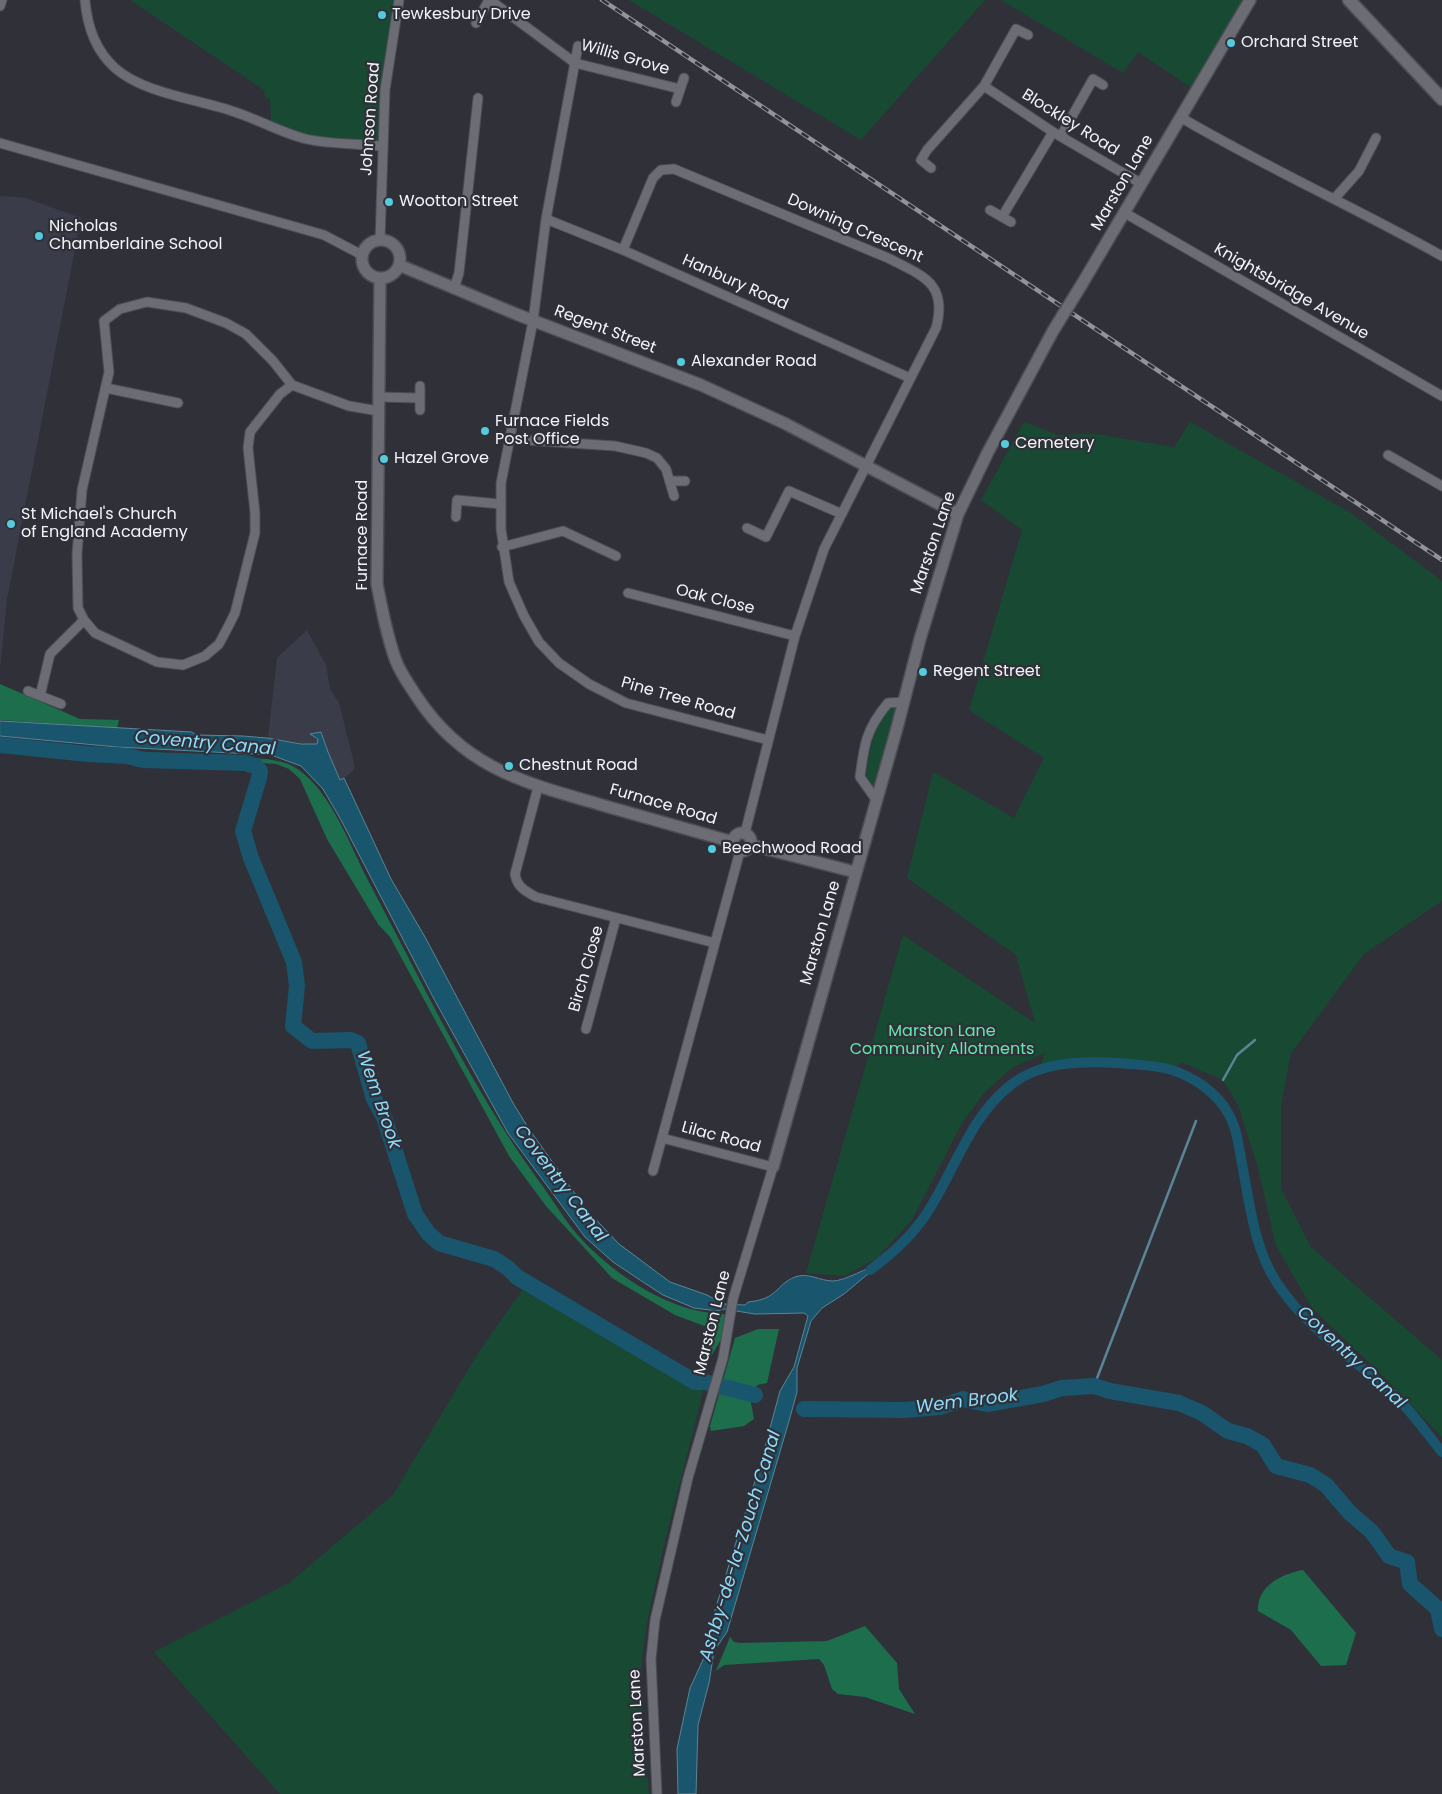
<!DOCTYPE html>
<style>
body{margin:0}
canvas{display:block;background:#2f3038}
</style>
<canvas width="1442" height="1794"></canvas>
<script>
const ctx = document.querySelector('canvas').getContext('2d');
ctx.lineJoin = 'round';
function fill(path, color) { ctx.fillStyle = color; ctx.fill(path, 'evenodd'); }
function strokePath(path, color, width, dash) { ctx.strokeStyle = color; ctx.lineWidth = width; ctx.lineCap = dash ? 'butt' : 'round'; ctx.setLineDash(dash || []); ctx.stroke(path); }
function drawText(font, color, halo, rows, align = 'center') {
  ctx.font = font + ' Poppins,sans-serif'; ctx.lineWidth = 4.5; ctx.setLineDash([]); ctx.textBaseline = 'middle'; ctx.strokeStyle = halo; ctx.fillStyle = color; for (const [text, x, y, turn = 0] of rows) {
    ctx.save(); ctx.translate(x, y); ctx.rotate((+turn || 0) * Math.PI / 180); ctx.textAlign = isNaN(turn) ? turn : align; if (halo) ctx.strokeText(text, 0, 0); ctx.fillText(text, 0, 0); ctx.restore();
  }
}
const built = new Path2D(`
 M0,196L26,198L81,218L7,599L0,669Z
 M307,630L326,665L330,689L339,703L355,767L351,773L341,780L327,752L322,733L316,737L318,741L315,745L268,738L277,658Z`);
const green = new Path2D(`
 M130,0H396L380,143L308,137L271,122L270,99L265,98L264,90Z
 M629,0H985L861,140Z
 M1001,0H1247L1193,89L1138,52L1123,73Z
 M1024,422L1058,435L1096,434L1174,447L1190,422L1351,513L1442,581V901L1364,954L1291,1053L1281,1106V1189L1311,1247L1442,1360V1437L1383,1376L1312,1308L1276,1246L1258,1168L1238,1105L1223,1080L1181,1062L1173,1070L1083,1061L1039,1070L1045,1053L1013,1067L985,1092L962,1123L912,1220L877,1258L845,1276L806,1273L903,935L1035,1023L1016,955L907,878L933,772L1014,818L1044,758L969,710L1022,530L981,500Z
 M889,707L898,708L875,792L866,783C868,754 872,731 889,707Z
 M528,1282L675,1371L695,1382H705C690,1449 670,1514 656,1582C650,1609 643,1637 642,1664C640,1707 645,1751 649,1794H280L154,1652L289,1583L393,1495L480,1350Z`);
const forest = new Path2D(`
 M0,684L80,719L119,720L117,728L0,720Z
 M131,751L267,759C277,761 287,762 296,768C332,791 352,851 372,888C424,986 471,1087 536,1177C552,1198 565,1222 583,1241C619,1278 672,1313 724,1314L727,1318L722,1338L707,1363L700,1359L715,1330L675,1315L612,1278L546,1206L509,1156L390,937L378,924L327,839L300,779L289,769L276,764L141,754Z
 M758,1329H779L767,1383L757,1385L751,1403L754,1419L744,1426L711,1431L710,1426L735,1338Z
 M1303,1570L1356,1633L1346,1665L1321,1666L1291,1630L1258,1611C1257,1586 1281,1574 1303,1570Z
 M865,1626L897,1663L899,1689L915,1714L865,1697L838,1694L832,1689L824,1665L819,1659L724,1665L716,1671L730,1637L734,1642L740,1643L827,1641Z`);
const water = new Path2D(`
 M0,721L192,732L196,735L243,736L267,738L301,744H317L318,739L310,734L321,732L328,752L340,780L344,778L391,879L425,937L513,1103L529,1129L586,1209L619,1244L670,1282L707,1295L724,1304L745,1305L748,1302C779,1299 775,1285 795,1277C808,1272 820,1281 833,1281C844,1281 869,1267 881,1263L844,1294L822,1308L811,1321L797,1368V1392L789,1421L727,1632L714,1651L709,1683L698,1725L696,1794H678L677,1749L690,1688L708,1649L715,1610L760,1465L780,1391L794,1367L808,1316L804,1313L755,1314L724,1309L717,1311L694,1308L663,1295L643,1282L613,1262L585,1237L508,1133L434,999L341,820L323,789L301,766L271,755L117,747L0,736Z`);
const stream = new Path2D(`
 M1223,1080L1237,1055L1255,1040
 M1094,1386L1196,1121`);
const canal = new Path2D(`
 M870,1270C892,1254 912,1236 927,1213C955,1170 970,1116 1012,1084C1042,1061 1084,1061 1119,1063C1137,1065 1155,1065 1172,1070C1194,1077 1217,1093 1228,1113C1237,1128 1239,1147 1242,1164C1250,1205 1254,1248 1277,1283C1308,1330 1356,1360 1396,1397C1413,1413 1427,1434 1442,1452`);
const river = new Path2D(`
 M0,745L88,754L128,756L143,760L245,763L256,766L260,771L259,778L243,831L251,858L294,962L297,986L293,1026L312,1041L351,1040L358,1043L374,1099L384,1117L415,1214L428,1233L439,1243L494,1259L508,1268L517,1277L695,1382H705L755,1395
 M804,1409L905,1410L940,1407L963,1399L987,1404L1043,1394L1062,1388L1094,1386L1110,1391L1179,1403L1202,1413L1228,1431L1247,1436L1263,1445L1276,1466L1310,1475L1326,1485L1350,1513L1372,1532L1389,1556L1407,1562L1410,1584L1438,1609L1442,1629`);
const minor = new Path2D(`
 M85,0C87,25 95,50 115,68C144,94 199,99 235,112C259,120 282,133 306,139C327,144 360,144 382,146
 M490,0L575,63L680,89
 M0,6L2,0
 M476,23L489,0
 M578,46L546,219L533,321L501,483V529L509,582L524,616L539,642L559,663L589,684L626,703L768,740
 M984,86L1053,132L1142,184
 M676,102L684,78
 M1180,117C1265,167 1356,208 1442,256
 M1061,136L1093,79L1103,85
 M0,143L324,235L362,255
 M931,168L921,160L927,150L984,86L1016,29L1028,35
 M1334,199L1359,171L1376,138
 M990,210L1011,222
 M1125,213L1442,396
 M1002,217L1053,132
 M546,219L623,250L910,378
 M380,241L385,90L399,0
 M623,250L653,178L661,170L674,169L888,258C923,276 948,283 936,328L824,549L795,636L745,833
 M454,289L459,273L478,98
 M292,385L280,394L250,432L248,448L255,513V533L235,613L229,625L219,644L205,656L183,665L157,662L95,633L84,620L78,608L77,554L82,490L109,372L104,321L120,309L147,302L186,308L226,323L246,334L273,361L292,385L349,406L379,411
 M420,386V410
 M106,388L178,403
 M380,397L420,398
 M510,439L615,446L646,453L657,458L666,469L674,496
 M1388,455L1442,486
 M670,481H685
 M456,517L457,500L500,504
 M747,528L766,537L789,491L842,514
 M502,547L563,531L616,556
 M628,593L795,636
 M28,691L61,704
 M40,696L50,654L84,620
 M538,787L515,874C517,887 525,891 536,897L715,943
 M877,801L860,777C864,745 866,729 888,703L904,702
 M586,1029L616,918
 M653,1171L740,851
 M657,1794L651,1659L655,1620L688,1478L723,1358L733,1299L773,1167L662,1138`);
const tertiary = new Path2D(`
 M362 259a19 19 0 1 1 38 0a19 19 0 1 1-38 0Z
 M399,265L516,314L701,385L784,423L958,514
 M380,278L377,584C382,610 387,637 396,661C401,674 410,686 417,697C465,770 527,783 605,806C648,818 690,830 733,842
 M1082,284L1250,0
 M733 842a9 9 0 1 1 18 0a9 9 0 1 1-18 0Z
 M751,845L855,872
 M773,1167L897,728L920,639L958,514L988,452L1053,331`);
const secondary = new Path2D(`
 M1349,0L1442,99`);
const rail = new Path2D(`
 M602,0L1442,560`);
const tertiaryBridge = new Path2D(`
 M1053,331L1082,284`);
const markers = [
 [382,15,5,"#54cadd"],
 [1231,43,5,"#54cadd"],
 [389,202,5,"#54cadd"],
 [39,236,5,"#54cadd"],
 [681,362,5,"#54cadd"],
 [485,431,5,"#54cadd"],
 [1005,444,5,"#54cadd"],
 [384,459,5,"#54cadd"],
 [11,524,5,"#54cadd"],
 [923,672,5,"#54cadd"],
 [509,766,5,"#54cadd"],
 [712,849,5,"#54cadd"]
];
const poiNames = [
 ["Tewkesbury Drive",392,15],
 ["Orchard Street",1241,43],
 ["Wootton Street",399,202],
 ["Nicholas",49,227],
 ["Chamberlaine School",49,245],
 ["Alexander Road",691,362],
 ["Furnace Fields",495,422],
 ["Post Office",495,440],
 ["Cemetery",1015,444],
 ["Hazel Grove",394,459],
 ["St Michael's Church",21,515],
 ["of England Academy",21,533],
 ["Regent Street",933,672],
 ["Chestnut Road",519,766],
 ["Beechwood Road",722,849]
];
const streetNames = [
 ["Willis Grove",625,58,16],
 ["Johnson Road",371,119,-86],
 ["Blockley Road",1070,123,32],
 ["Marston Lane",1123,183,-60],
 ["Downing Crescent",855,229,24],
 ["Hanbury Road",735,283,24],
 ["Knightsbridge Avenue",1291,292,30],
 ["Regent Street",605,330,21],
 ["Furnace Road",363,535,-90],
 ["Marston Lane",934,543,-71],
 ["Oak Close",715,600,14],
 ["Pine Tree Road",678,699,16],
 ["Furnace Road",663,805,16],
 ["Marston Lane",821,933,-74],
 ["Birch Close",587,969,-74],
 ["Lilac Road",721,1138,15],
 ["Marston Lane",713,1323,-76],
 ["Marston Lane",638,1723,-93]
];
const parkNames = [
 ["Marston Lane",942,1032],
 ["Community Allotments",942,1050]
];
const waterNames = [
 ["Coventry Canal",205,744,5],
 ["Wem Brook",378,1100,71],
 ["Coventry Canal",560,1184,53],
 ["Coventry Canal",1351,1358,43],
 ["Wem Brook",967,1402,-7],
 ["Ashby-de-la-Zouch Canal",741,1546,-73]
];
fill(built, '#3a3c49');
fill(green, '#184933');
fill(forest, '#1d6e4d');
fill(water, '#19556c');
strokePath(water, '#5a8596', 1);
strokePath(stream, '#5a8596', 2.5);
strokePath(canal, '#19556c', 10);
strokePath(river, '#19556c', 16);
strokePath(minor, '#4d4d53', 11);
strokePath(tertiary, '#4d4d53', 14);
strokePath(secondary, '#4d4d53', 15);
strokePath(minor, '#6b6c74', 9);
strokePath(tertiary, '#6b6c74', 11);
strokePath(secondary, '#6b6c74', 12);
strokePath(rail, '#93949b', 4.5);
strokePath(rail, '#2f3038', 2.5, [8]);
strokePath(tertiaryBridge, '#4d4d53', 14, []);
strokePath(tertiaryBridge, '#6b6c74', 11);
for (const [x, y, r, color] of markers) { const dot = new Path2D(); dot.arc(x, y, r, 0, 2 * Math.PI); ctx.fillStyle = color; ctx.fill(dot); strokePath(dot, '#2f3038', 2); }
drawText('16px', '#f3f4f9', '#2f3038', poiNames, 'left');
drawText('16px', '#f3f4f9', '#2f3038', streetNames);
drawText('16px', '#60e9ac', '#2f3038', parkNames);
drawText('italic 18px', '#8edbfc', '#2f3038', waterNames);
</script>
